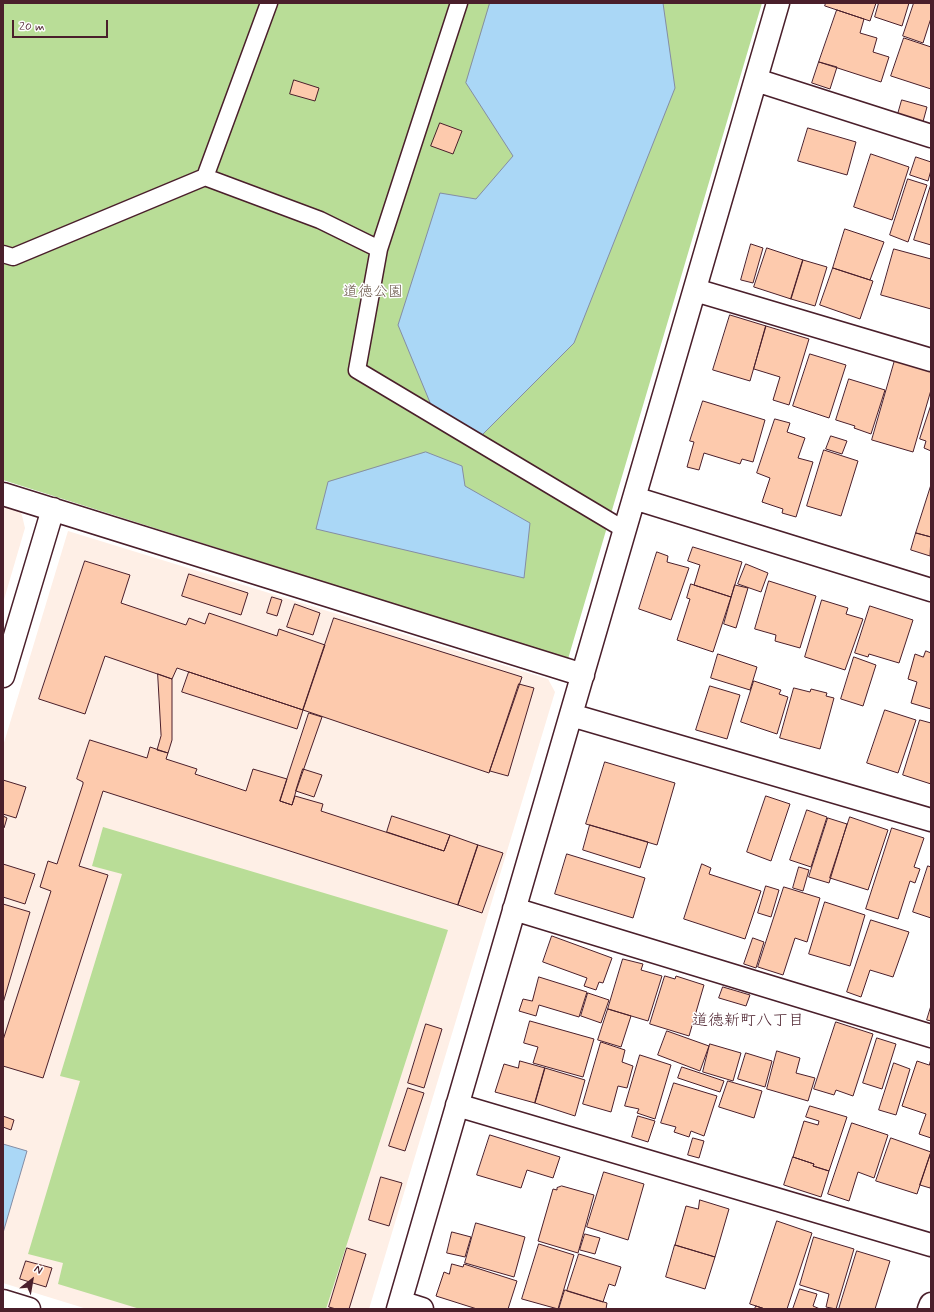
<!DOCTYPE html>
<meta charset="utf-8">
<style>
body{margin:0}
#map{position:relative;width:934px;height:1312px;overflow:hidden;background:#fff;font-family:Mynerve,sans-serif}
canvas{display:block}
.frame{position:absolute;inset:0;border:4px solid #4a1f2b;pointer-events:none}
.north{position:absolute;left:12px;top:1260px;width:40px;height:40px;-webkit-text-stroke:3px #fff;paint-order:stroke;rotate:31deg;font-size:11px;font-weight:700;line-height:16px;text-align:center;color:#4a1f2b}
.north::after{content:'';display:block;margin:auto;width:14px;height:18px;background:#4a1f2b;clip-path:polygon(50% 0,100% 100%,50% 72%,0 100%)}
.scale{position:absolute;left:12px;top:20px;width:96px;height:18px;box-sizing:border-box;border:2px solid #4a1f2b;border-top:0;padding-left:5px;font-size:12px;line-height:14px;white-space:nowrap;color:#4a1f2b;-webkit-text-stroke:3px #fff;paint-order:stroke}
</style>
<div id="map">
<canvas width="934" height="1312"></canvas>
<div class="frame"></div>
<div class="north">N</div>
<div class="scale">20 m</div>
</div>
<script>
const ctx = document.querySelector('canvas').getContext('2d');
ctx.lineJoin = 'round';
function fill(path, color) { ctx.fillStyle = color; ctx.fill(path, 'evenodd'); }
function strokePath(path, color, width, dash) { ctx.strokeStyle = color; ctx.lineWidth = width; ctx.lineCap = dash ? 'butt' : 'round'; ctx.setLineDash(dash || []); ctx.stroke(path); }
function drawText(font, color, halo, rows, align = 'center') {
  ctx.font = font + ' Mynerve,"Klee One",sans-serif'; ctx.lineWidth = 3; ctx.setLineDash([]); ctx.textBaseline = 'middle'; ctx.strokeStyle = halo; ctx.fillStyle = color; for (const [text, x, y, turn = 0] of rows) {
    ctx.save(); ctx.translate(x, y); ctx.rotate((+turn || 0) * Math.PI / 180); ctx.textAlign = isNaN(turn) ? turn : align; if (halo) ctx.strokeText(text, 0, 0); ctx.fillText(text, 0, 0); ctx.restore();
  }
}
const built = new Path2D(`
 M3,502L20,507L25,528L3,603Z
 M68,531L548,679L555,692L369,1309H87L3,1283V746Z`);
const green = new Path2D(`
 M3,3H762L568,659L3,480Z
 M103,827L448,930L326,1309H140L58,1284L63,1263L28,1254L80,1081L60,1076L122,874L92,866Z`);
const water = new Path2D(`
 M490,3H663L675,88L574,343L476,441L436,417L398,325L440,193L476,199L513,156L466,83Z
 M426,452L462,466L465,486L530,523L524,578L316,529L328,482Z
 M3,1144L27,1151L3,1233Z`);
const building = new Path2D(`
 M826,3H876L870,21L825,6Z
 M879,3H909L902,26L875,17Z
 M914,3H931V18L923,43L903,36Z
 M837,10L864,19L860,33L877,38L873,52L889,57L881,82L819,62Z
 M904,38L931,47V89L891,76Z
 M819,62L837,67L830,89L812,83Z
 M294,80L319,88L315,101L290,94Z
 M902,100L927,107L921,129L896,121Z
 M440,123L462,131L453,154L431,146Z
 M808,128L856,142L847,175L798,161Z
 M871,154L909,167L892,220L854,207Z
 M916,157L931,162V170L928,181L910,175Z
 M908,179L927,185L908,242L890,235Z
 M931,184V245L914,240Z
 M845,229L884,242L870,280L833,268Z
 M751,244L763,248L753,283L741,280Z
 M767,248L803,260L791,299L754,287Z
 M894,249L931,259V309L881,295Z
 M803,260L827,267L815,306L791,299Z
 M833,268L873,281L860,319L820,305Z
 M730,315L766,326L750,381L713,370Z
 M766,326L809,339L789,405L773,400L780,377L754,369Z
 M810,354L846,365L829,418L793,406Z
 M895,360L931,370V390L913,452L872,440Z
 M849,379L885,390L871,434L854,428L855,426L836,420Z
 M703,401L765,420L753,462L742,459L740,464L704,453L699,470L687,467L694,442L690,441Z
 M931,405V451L924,448L926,441L920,439Z
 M775,419L790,423L787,432L805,438L798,458L813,462L796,517L782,513L783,509L762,502L770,478L757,473Z
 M831,436L847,441L842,454L826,449Z
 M824,450L858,461L841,516L807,506Z
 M931,485V537L916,533Z
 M916,533L931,537L930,556L911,550Z
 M693,547L742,562L731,597L694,585L700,565L688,561Z
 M657,552L668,556L667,562L689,568L671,620L639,609Z
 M85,561L130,575L121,603L186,625L189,618L205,624L209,613L277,636L279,629L325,645L303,710L177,668L172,679L105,656L85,714L39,699Z
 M746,564L768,573L761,592L738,584Z
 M189,574L248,593L241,615L182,596Z
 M769,581L816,596L800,648L775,641L776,635L755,629Z
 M691,584L731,597L713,652L677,640L690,599L687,598Z
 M735,585L748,588L736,628L724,624Z
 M272,597L282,600L277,616L267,613Z
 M822,600L848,608L846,614L863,619L845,670L805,657Z
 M295,604L320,613L313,635L287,627Z
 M870,606L913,620L899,663L869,654L868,657L855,653Z
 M334,618L522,677L489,773L303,710Z
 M926,651L931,653V709L911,703L917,682L908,679L915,654L923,657Z
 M718,654L757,667L750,690L711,678Z
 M854,657L876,665L863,706L841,699Z
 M189,672L303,710L297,729L182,692Z
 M158,674L172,679V740L168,753L157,750L161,736Z
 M754,681L781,690L779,694L788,697L777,734L741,722Z
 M519,684L534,688L508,776L490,771Z
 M710,686L740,695L727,739L696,730Z
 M794,688L810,692L811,689L827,693L826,696L834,698L820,749L780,738Z
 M885,710L916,720L898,773L867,763Z
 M309,713L322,717L296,791L292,805L280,801Z
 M920,720L931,723V784L903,775Z
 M90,740L147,758L150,747L168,753L166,759L197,769L195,774L246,791L253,769L287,779L280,801L292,805L295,796L323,804L321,811L444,851L450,835L478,845L458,905L103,791L79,866L108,875L43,1078L3,1066V1040L51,891L40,887L48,861L57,864L83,784V782L77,779Z
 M605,762L675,783L657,845L586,824Z
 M303,769L322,775L314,797L296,791Z
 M3,780L26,787L16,818L3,814Z
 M766,796L790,804L771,861L747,852Z
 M807,810L827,817L811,867L790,860Z
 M3,816L7,818L4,828L3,827Z
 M392,816L450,835L444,851L387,832Z
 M850,817L888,830L868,890L830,878Z
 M828,818L847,824L829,883L809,877Z
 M590,825L648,842L640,868L583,850Z
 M892,828L924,838L914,867L920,869L915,883L910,881L898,919L866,909Z
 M478,845L503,853L482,913L458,905Z
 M567,854L645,878L633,918L555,894Z
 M3,864L35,874L25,904L3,897Z
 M702,864L711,868L709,874L761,891L745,939L684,919Z
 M928,866L931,867V918L913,912Z
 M799,867L809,870L803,891L793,888Z
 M766,886L779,890L771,917L758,913Z
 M784,887L820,898L807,942L795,938L783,975L758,967Z
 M825,902L865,915L850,966L809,954Z
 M3,904L30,912L3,1003Z
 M871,920L909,932L893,977L870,970L861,997L847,992Z
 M552,936L612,958L603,983L599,982L596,990L584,986L587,978L543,962Z
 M753,938L764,942L756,968L744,964Z
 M623,959L643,964L641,970L662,976L648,1021L608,1009Z
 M665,976L675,979L676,976L704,985L689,1036L650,1024Z
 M539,977L587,992L579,1017L539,1005L536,1016L519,1011L523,999L532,1001Z
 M723,987L750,995L746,1006L719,998Z
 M588,993L609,1000L601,1023L581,1016Z
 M931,1006V1021L927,1020Z
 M608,1009L631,1016L621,1047L598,1040Z
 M530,1021L594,1039L583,1077L533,1063L538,1047L524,1043Z
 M836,1022L873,1034L853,1096L836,1090L834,1095L814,1089Z
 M426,1024L442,1029L424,1088L408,1083Z
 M667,1031L709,1046L700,1071L658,1055Z
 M877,1038L896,1044L882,1089L863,1083Z
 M601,1042L625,1050L622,1062L633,1066L627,1088L618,1086L611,1112L583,1104Z
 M710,1044L741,1053L733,1081L703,1072Z
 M777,1051L800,1058L796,1073L815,1078L808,1101L767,1089Z
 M746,1053L772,1061L765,1087L738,1079Z
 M640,1055L671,1065L655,1119L637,1113L639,1109L625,1106Z
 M931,1059V1138L919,1134L926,1114L902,1106L917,1061L929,1065Z
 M520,1061L545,1068L535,1103L495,1092L504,1064L518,1068Z
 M894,1063L910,1069L896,1115L879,1110Z
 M682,1067L724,1081L720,1092L678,1078Z
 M545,1068L585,1080L575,1116L535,1103Z
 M728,1081L762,1091L754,1118L719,1107Z
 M674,1083L717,1096L704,1136L691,1131L689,1137L674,1132L676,1127L661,1123Z
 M408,1088L424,1093L405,1151L389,1146Z
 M810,1106L847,1117L829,1171L813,1166L814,1164L793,1157L804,1121L818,1125L819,1121L806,1117Z
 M3,1116L14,1120L11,1130L3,1127Z
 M638,1116L655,1121L648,1142L632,1137Z
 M852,1123L888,1135L874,1178L858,1172L849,1201L828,1194Z
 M490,1135L560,1157L553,1178L527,1170L521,1188L477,1175Z
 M693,1138L704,1141L699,1158L688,1155Z
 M891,1138L931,1152L917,1194L876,1181Z
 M931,1152V1184L930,1188L920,1185Z
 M793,1157L814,1164L813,1166L829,1171L821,1197L784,1185Z
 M604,1172L644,1184L628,1240L587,1227Z
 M381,1177L402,1183L389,1226L369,1220Z
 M562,1186L594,1195L578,1253L538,1241L553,1189L557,1190V1188Z
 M700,1200L729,1209L715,1257L675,1245L686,1206L698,1209Z
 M777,1221L812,1233L787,1309H765L750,1304Z
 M476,1223L525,1237L514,1277L465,1263Z
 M452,1232L471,1237L465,1257L447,1253Z
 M585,1234L600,1238L595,1254L580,1250Z
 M814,1237L854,1249L836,1309L826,1307L829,1294L800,1285Z
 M539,1244L574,1255L558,1309L522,1299Z
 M675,1245L715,1257L705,1289L666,1277Z
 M347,1248L366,1254L349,1309H336L329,1307Z
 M857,1251L890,1261L875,1309H839Z
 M579,1254L621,1267L615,1286L609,1284L603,1302L567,1291Z
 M26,1261L52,1268L46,1287L20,1279Z
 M452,1264L463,1267L464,1264L517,1281L508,1309H477L436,1296L444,1272L449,1274Z
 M800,1289L817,1294L813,1306L820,1309H793Z
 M565,1290L607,1303L606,1309H559Z
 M756,1306L765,1309H755Z`);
const service = new Path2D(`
 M205,177L269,3
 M379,249L459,3
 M3,254L13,257L205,177L320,220L379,249L357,370L625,530`);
const minor = new Path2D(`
 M756,80L931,136
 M695,290L931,360
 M3,494L583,675
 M634,498L931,590
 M3,676L53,509
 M571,715L931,820
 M514,909L931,1036
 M457,1105L931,1245
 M3,1301L29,1309
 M400,1302L422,1309
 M398,1309L778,3
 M929,1309L931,1304`);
const parkNames = [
 ["道徳公園",373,293]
];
const neighbourhoodNames = [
 ["道徳新町八丁目",748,1022]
];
fill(built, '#feefe6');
fill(green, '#b9dd97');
fill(water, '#aad7f6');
strokePath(water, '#848da5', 1);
fill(building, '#fdcaad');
strokePath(building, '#4a1f2b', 1);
strokePath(service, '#4a1f2b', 19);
strokePath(minor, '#4a1f2b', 25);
strokePath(service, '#fff', 16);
strokePath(minor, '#fff', 22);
drawText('15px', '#6b584b', '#fff', parkNames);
drawText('16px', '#4a1f2b', '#fff', neighbourhoodNames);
</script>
